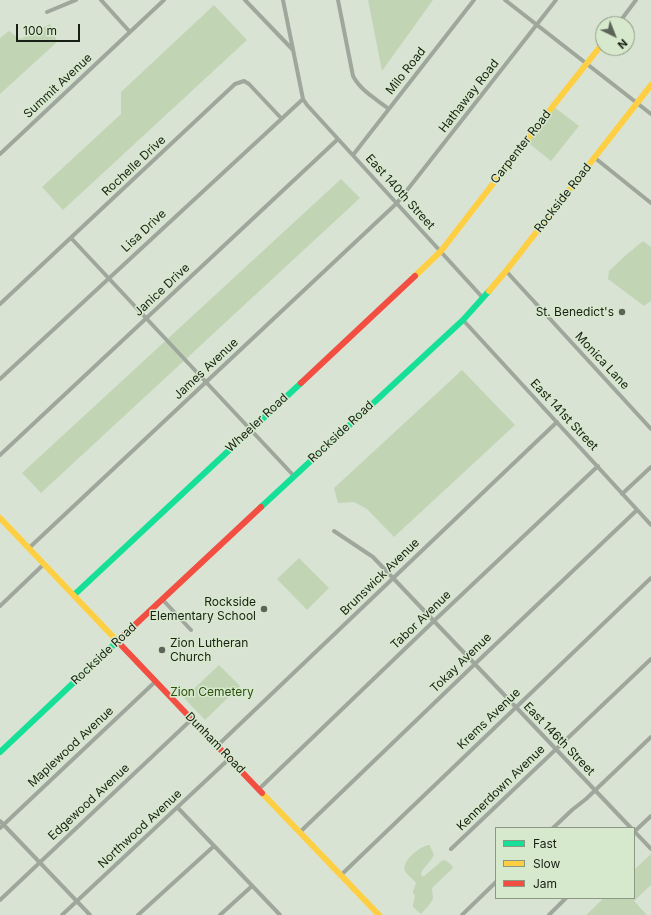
<!DOCTYPE html>
<style>
body{margin:0}
#map{position:relative;width:651px;height:915px;overflow:hidden;background:#d9e3d3;font-family:Inter,sans-serif}
canvas{display:block}
.legend{position:absolute;left:495px;top:827px;width:140px;height:72px;box-sizing:border-box;background:#d7e9cd;border:1px solid #8b9883;margin:0;padding:5px 7px;list-style:none;font-size:12px;color:#181f15}
.legend li{display:flex;align-items:center;gap:8px;height:20px}
.legend b{width:20px;border:1px solid #8b9883}
.north{position:absolute;left:595px;top:16px;width:40px;height:40px;box-sizing:border-box;background:#d7e9cd;border:1px solid #8b9883;border-radius:50%;rotate:137deg;font-size:11px;font-weight:700;line-height:16px;text-align:center;color:#181f15}
.north::after{content:'';display:block;margin:auto;width:14px;height:18px;background:#5c6458;clip-path:polygon(50% 0,100% 100%,50% 72%,0 100%)}
.scale{position:absolute;left:16px;top:24px;width:64px;height:18px;box-sizing:border-box;border:2px solid #181f15;border-top:0;padding-left:5px;font-size:12px;line-height:14px;white-space:nowrap;color:#181f15;-webkit-text-stroke:3px #d7e9cd;paint-order:stroke}
</style>
<div id="map">
<canvas width="651" height="915"></canvas>
<ul class="legend">
<li><b style="height:5px;background:#16e098"></b>Fast</li>
<li><b style="height:5px;background:#ffcf43"></b>Slow</li>
<li><b style="height:5px;background:#f24e42"></b>Jam</li>
</ul>
<div class="north">N</div>
<div class="scale">100 m</div>
</div>
<script>
const ctx = document.querySelector('canvas').getContext('2d');
ctx.lineJoin = 'round';
function fill(path, color) { ctx.fillStyle = color; ctx.fill(path, 'evenodd'); }
function strokePath(path, color, width, dash) { ctx.strokeStyle = color; ctx.lineWidth = width; ctx.lineCap = dash ? 'butt' : 'round'; ctx.setLineDash(dash || []); ctx.stroke(path); }
function drawText(font, color, halo, rows, align = 'center') {
  ctx.font = font + ' Inter,sans-serif'; ctx.lineWidth = 3; ctx.setLineDash([]); ctx.textBaseline = 'middle'; ctx.strokeStyle = halo; ctx.fillStyle = color; for (const [text, x, y, turn = 0] of rows) {
    ctx.save(); ctx.translate(x, y); ctx.rotate((+turn || 0) * Math.PI / 180); ctx.textAlign = isNaN(turn) ? turn : align; if (halo) ctx.strokeText(text, 0, 0); ctx.fillText(text, 0, 0); ctx.restore();
  }
}
const green = new Path2D(`
 M368,0H433L382,71Z
 M214,5L247,40L63,210L42,187L121,114V92Z
 M50,24L57,42L0,94V38L9,31L20,39Z
 M553,106L579,126L551,161L526,141Z
 M341,179L360,198L41,493L22,473Z
 M643,241L651,247V301L644,306L608,279L609,271L626,255Z
 M462,370L515,425L394,537L367,509L354,502L338,503L334,488Z
 M299,558L329,588L307,610L277,579Z
 M219,665L240,686L205,720L184,698Z
 M429,845L430,846L434,855C431,862 423,867 421,874L422,876H424L443,860C447,861 452,864 453,868L432,888C432,892 433,895 433,898C431,905 425,909 421,914L413,907V905L415,896L413,893V891L416,883C413,879 407,875 405,871C401,861 420,846 429,845Z
 M651,854V885L634,901L647,915H586L604,898H634V870Z`);
const street = new Path2D(`
 M101,0L130,32
 M245,0L293,50
 M283,0L303,99L307,105L483,298
 M338,0L353,76C361,91 376,99 389,109
 M505,0L651,114
 M47,12L76,0
 M618,24L636,0
 M0,154L164,0
 M353,155L474,0
 M595,158L651,203
 M71,238L294,476
 M506,271L651,429
 M0,304L235,84L244,81L249,84L281,118
 M463,320L651,525
 M0,379L303,99
 M0,455L338,139
 M622,494L651,467
 M334,531L373,557L631,828
 M29,548L397,203L556,0
 M162,599L191,630
 M0,606L44,564
 M218,745L557,422
 M259,789L437,618L598,466
 M178,808L280,915
 M0,821L90,915
 M0,828L156,681
 M553,828L572,810L586,799L651,737
 M634,831L651,849
 M300,832L478,661L637,510
 M634,832L651,816
 M451,849L651,659
 M341,875L651,578
 M0,900L192,719
 M62,915L230,758
 M138,915L214,846
 M220,915L252,886
 M462,915L496,882
 M549,915L566,898`);
const fast = new Path2D(`
 M261,507L463,320L489,291
 M74,595L301,383
 M0,752L123,636`);
const slow = new Path2D(`
 M415,276L441,251L553,106L603,43
 M489,291L506,271L651,85
 M0,518L120,644
 M262,793L379,915`);
const jam = new Path2D(`
 M301,383L415,276
 M123,636L261,507
 M120,644L262,793`);
const markers = [
 [622,312,4,"#5c6458"],
 [264,609,4,"#5c6458"],
 [162,650,4,"#5c6458"]
];
const streetNames = [
 ["Milo Road",406,71,-52],
 ["Summit Avenue",58,86,-43],
 ["Hathaway Road",469,96,-52],
 ["Carpenter Road",521,147,-52],
 ["Rochelle Drive",134,166,-43],
 ["East 140th Street",400,192,48],
 ["Rockside Road",563,198,-52],
 ["Lisa Drive",144,231,-43],
 ["Janice Drive",162,290,-43],
 ["Monica Lane",602,361,47],
 ["James Avenue",206,369,-43],
 ["East 141st Street",564,415,47],
 ["Wheeler Road",257,423,-43],
 ["Rockside Road",341,432,-43],
 ["Brunswick Avenue",380,577,-44],
 ["Tabor Avenue",421,620,-44],
 ["Rockside Road",104,654,-43],
 ["Tokay Avenue",461,663,-44],
 ["Krems Avenue",489,719,-44],
 ["East 146th Street",559,739,46],
 ["Dunham Road",215,743,46],
 ["Maplewood Avenue",71,747,-43],
 ["Kennerdown Avenue",501,788,-44],
 ["Edgewood Avenue",89,802,-43],
 ["Northwood Avenue",140,829,-43]
];
const poiNames = [
 ["St. Benedict's",614,312],
 ["Rockside",256,602],
 ["Elementary School",256,616],
 ["Zion Lutheran",170,643,"left"],
 ["Church",170,657,"left"]
];
const parkNames = [
 ["Zion Cemetery",212,692]
];
fill(green, '#c1d5b5');
strokePath(street, '#9fa79c', 4);
strokePath(fast, '#16e098', 6);
strokePath(slow, '#ffcf43', 6);
strokePath(jam, '#f24e42', 6);
for (const [x, y, r, color] of markers) { const dot = new Path2D(); dot.arc(x, y, r, 0, 2 * Math.PI); ctx.fillStyle = color; ctx.fill(dot); strokePath(dot, '#d7e9cd', 1.5); }
drawText('12px', '#181f15', '#d7e9cd', streetNames);
drawText('12px', '#181f15', '#d7e9cd', poiNames, 'right');
drawText('12px', '#2c4e11', '#d7e9cd', parkNames);
</script>
